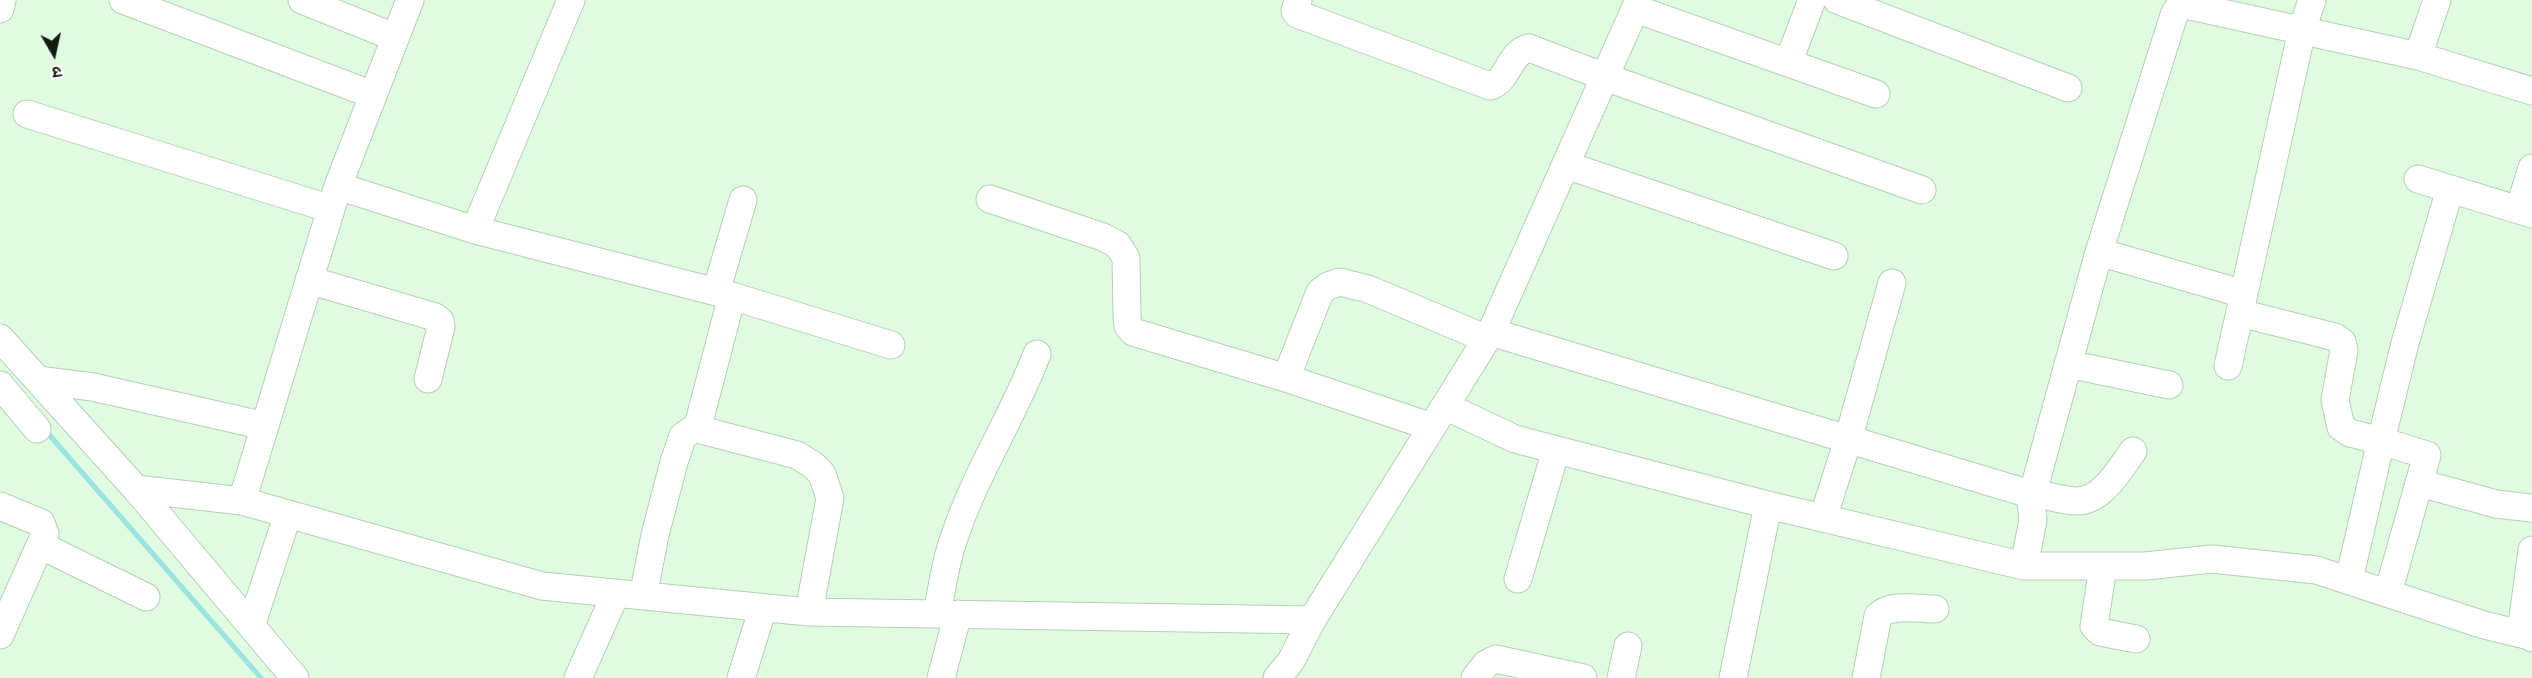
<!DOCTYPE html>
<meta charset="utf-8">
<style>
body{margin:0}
#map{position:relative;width:2532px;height:678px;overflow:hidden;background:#dffbe0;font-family:Figtree,"Noto Sans Devanagari",sans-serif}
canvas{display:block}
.north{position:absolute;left:24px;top:24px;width:60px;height:60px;-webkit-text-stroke:4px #fff;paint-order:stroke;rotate:171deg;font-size:16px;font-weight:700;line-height:24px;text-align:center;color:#121c13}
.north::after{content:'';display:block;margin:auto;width:21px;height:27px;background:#121c13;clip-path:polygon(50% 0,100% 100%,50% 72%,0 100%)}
</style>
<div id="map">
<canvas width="2532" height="678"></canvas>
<div class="north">उ</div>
</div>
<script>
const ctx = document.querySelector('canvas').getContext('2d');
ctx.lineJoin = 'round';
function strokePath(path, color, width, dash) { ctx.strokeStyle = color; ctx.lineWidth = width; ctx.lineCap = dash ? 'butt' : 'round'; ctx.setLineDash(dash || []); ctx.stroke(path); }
const stream = new Path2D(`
 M45,430L261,678`);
const minor = new Path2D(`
 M123,0L373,95
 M302,0L394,37
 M1298,0L1295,11L1297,14L1490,86C1508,82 1509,52 1529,48L1605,77L1922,190
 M1837,0L2068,88
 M0,9L2,0
 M1636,9L1876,94
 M2418,56L2437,0
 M1788,63L1812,0
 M27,114L331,209
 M1566,165L1834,256
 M2418,179L2532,214
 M338,186L475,230L732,296L891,345
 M990,199L1103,237L1118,245L1126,258L1127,316L1128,326L1133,332L1286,378L1432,427
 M2519,210L2532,168
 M475,230L571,0
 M2099,252L2244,294
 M309,280L435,317L440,321L441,327L428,379
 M716,292L743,200
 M732,296L698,426L701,430L797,455L813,465L822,474L830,498L809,612
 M2240,313L2335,337L2342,342L2344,350L2335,400L2341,427L2350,433L2381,441L2349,580
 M1491,332L2020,491L2030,492L2035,485L2099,252L2174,15L2179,7L2186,5L2418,56L2532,91
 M0,338L136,489L295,678
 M2068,364L2169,385
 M2228,366L2302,30L2312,0
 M1286,378L1320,292L1328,286L1340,282L1368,289L1487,339
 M38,380L93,387L265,426
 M0,385L37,429
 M1445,406L1515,439L1768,505L2024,566H2145L2212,559L2316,570L2484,625L2525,635
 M2420,483L2496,504L2532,508
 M136,489L242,501L542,586L809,612L1312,620
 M242,501L338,186L410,0
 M0,506L41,523L45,534L0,635
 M1823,518L1848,440L1892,283
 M40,545L146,597
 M2532,550L2522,625V631L2532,638
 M2024,566L2033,520L2030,492C2044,495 2060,500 2075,501C2101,503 2120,469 2133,451
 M2103,566L2094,626L2100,632L2136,639
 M1518,579L1556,450
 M2388,593L2427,455L2381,441L2405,343L2450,189
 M643,596L655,535L674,462L683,436L698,426
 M937,614C942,588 945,563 954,538C975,474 1013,417 1037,354
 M251,626L288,514
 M578,678L616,593
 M741,678L763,608
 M941,678L958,614
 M1277,678L1291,661L1312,620L1491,332L1639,0
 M1475,678L1486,664L1496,659L1583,678
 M1621,678L1628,646
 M1733,678L1768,505
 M1866,678L1878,616C1890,603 1919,609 1935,609`);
strokePath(stream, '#9be4e2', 5);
strokePath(minor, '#b6d0b7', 29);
strokePath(minor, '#fff', 27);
</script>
